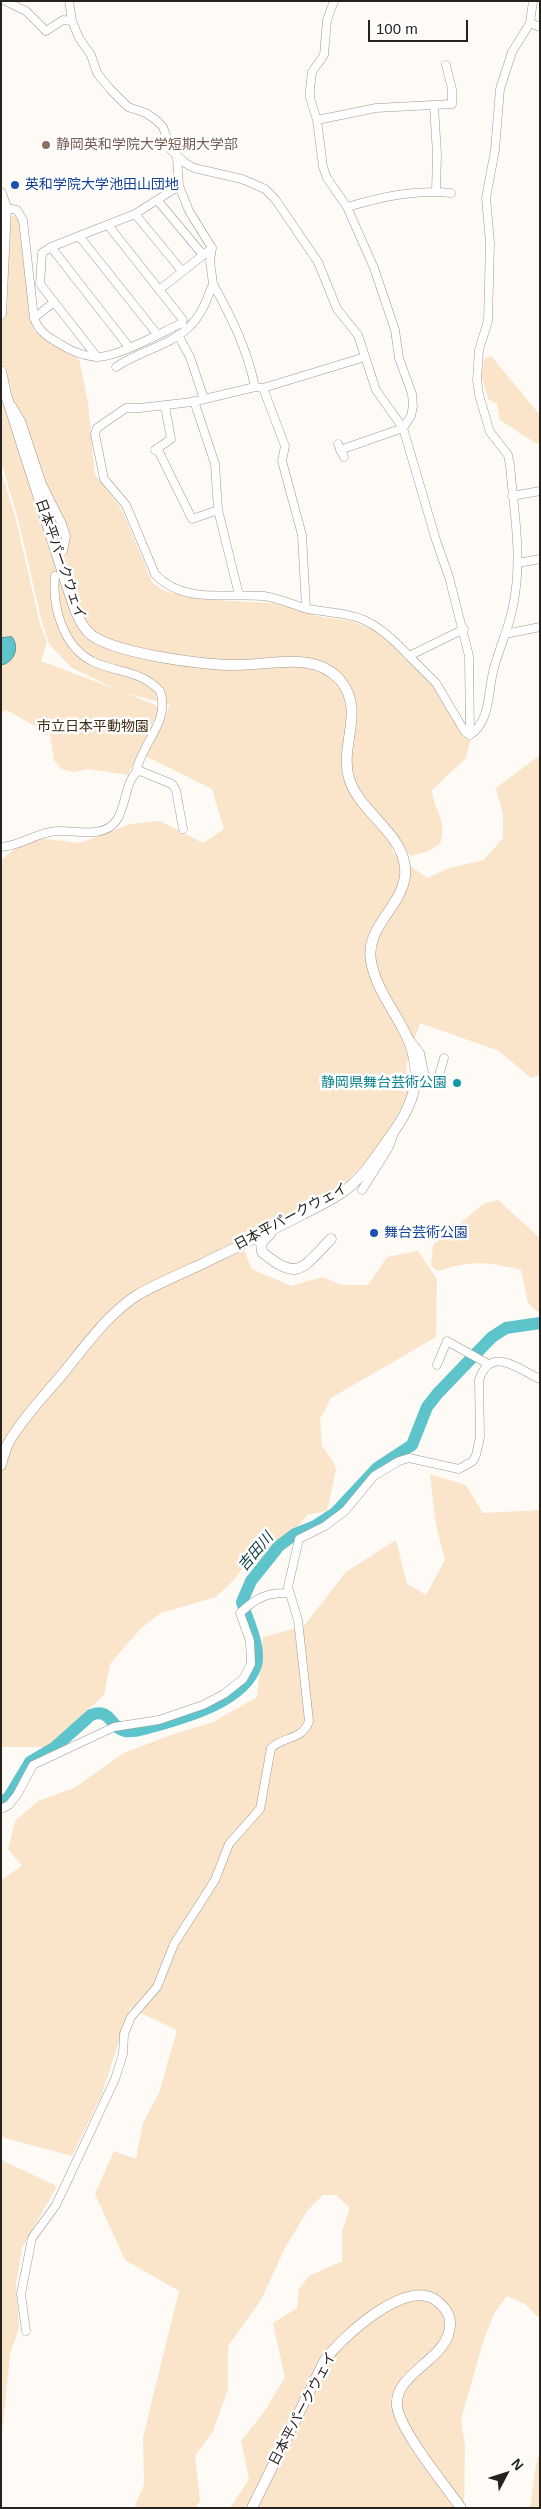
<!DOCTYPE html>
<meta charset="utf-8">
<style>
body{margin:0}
#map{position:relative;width:541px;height:2509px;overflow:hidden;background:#fefaf6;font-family:Helvetica,sans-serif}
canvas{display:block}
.frame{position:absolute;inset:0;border:2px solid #26231f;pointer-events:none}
.north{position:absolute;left:481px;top:2449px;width:50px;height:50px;-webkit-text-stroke:4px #fff;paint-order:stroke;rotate:50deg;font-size:14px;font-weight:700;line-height:20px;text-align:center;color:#26231f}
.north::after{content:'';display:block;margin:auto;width:18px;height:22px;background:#26231f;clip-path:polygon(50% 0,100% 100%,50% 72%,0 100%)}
.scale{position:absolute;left:368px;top:20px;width:100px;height:22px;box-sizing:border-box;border:2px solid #26231f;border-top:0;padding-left:6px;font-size:15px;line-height:18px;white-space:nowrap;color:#26231f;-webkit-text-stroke:4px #fff;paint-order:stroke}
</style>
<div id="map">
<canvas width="541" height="2509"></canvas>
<div class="frame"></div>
<div class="north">N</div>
<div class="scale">100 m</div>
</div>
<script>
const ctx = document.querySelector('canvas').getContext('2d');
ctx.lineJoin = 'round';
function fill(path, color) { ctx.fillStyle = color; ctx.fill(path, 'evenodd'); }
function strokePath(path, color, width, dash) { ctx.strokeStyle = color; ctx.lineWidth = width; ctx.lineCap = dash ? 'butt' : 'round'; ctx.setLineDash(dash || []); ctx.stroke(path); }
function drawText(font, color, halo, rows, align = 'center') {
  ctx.font = font + ' Helvetica,"Noto Sans JP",sans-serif'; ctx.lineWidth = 5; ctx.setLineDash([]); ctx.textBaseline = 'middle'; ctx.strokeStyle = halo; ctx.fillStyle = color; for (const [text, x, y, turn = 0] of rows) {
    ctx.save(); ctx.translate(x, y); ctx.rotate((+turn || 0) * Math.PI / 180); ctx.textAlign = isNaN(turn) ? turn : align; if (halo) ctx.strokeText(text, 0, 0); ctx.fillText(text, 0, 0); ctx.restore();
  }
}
const green = new Path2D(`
 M12,215L18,217L21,222L28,299L34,330L46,341L79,359L88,403L95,474L122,510L152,582L164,591L199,599L285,604L316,616L351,621L380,632L414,665L448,703L462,734L470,741L466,758L432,790C434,812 448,819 440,844L428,851L412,856L400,849L388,828L393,853L427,878L449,868L484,860L503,838V814L496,788L540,755V1075L531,1078L499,1051L420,1023L406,1065L409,1094L380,1146L337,1192L238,1236L252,1269L291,1286L322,1277L341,1285H368L387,1257L418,1251L437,1279L436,1337L331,1398L320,1419L322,1446L334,1463L336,1470L327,1511L307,1515L287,1541L265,1563H246L234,1580L216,1597L161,1613L141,1628L110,1664L104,1695L49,1747H1V860L30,837L80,843L130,824L160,821L203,843L224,829L212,789L145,756L170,705L126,693L160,707L128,775L89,769L74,772L61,769L54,760L50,734L6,710L1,712V470L16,520L40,624L47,642L41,661L118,690L72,668L49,644L41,618L18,519L1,462V315L7,311L10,218Z
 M491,356L540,415V441L537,444L500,420L497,404L489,400L481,376L485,358Z
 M498,1200L540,1238V1314L528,1303L521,1270C485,1262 474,1260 438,1271L431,1265L433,1245L485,1203Z
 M430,1474L466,1485L483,1513L540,1510V2319L525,2304L507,2296L494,2314L484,2339L461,2419L465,2446L464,2508H230L249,2479L241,2441L264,2412L285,2377L273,2323L297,2308L299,2289L309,2276L342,2261V2231L350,2208L336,2195H323L307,2211L285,2248L261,2300L228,2346V2389L213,2431L195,2456L200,2501L195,2508H139L135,2505L144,2485L143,2437L179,2291L125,2260L95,2194L114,2151L136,2159L143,2123L159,2093L177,2030L130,2008L101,2096L72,2156L1,2137V1880L22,1866L8,1849L15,1821L38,1801L74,1788L124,1753L168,1736L213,1722L257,1697L263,1637L304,1626L346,1572L396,1540L407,1584L426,1595L445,1560L436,1525Z
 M1,2160L57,2186L22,2248L16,2284L19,2328L10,2354L1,2445Z
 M540,2455V2508H530L537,2458Z`);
const water = new Path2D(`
 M12,637C20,647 14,663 1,665V638Z`);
const river = new Path2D(`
 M1,1803L9,1797L30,1762L54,1748L91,1715C111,1707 111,1729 125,1731C135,1733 146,1728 155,1726C187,1717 245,1701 256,1665C261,1646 247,1620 242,1602L251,1581L279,1546L295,1534L315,1526L335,1513L377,1468L412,1445L427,1407L438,1393L492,1337L506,1328L540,1323`);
const minor = new Path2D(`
 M5,1L26,11L46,31L63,20L72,21
 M69,1L72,21L79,38L91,55L97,73L110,89L128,107L146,113L156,120L163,127L171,150L185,163L194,168L242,179L265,189L275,199L318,262L337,309L358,335L376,390L403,428L436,540L449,577L469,656L470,735L465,732L436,683L409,656L464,629
 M334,1L327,20L324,55L312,72L310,89V98L317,120L323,167L327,178L347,207L374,268L395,330L399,358L412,394L413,406L411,416L403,428L340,450
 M530,23L540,27
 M434,106L437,154L436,191
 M317,120L376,108L452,104V89L446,65
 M177,158L179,186
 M158,201L203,255
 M347,207C381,197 416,189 451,193
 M6,208L17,210L23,220L34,318
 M135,214L182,271
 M79,236L157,334
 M51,247L129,347
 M212,248L210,261L213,284
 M54,302L34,318C39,332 48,337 60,344C71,351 83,356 96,357C117,358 162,332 182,323L183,320L108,225
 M178,335L190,357L204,399
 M97,357L40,284L42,253L51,247L135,214L179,186L189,211L212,248L159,290
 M365,357L263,388L255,387L192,402L140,408H126L97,428L95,434L104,479L126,505L155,574C182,604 228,593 264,596C278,598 291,604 304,608C325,613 349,612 368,622C384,630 397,643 409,656
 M116,367C139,351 171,346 191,325C202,314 207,299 213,284C232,318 247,349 255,387
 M263,388L285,446L282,461L302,535L306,608
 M194,401L215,464L218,510L239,595
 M12,406L21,421L42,484L62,524L66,536L63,551
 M338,444L344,457
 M157,448L192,519L218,510
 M155,450L171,439L165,406
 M512,496L540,491
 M518,563L540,559
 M55,576C52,606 63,648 94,662C118,673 140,670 160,691C171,721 141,744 136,772
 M505,634L540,627
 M470,735C490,722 488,693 493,672C498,650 509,629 513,606C523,559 514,512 510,465L508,455L490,432L479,395L477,380L479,350L488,321L490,243L486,198L495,150L500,89L512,52L530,23L533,1
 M1,847C21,846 37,832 57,831C76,830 103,839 116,821C126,809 126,774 140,771L172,784L176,790L183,829
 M410,1040L420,1053L426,1082L438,1079L444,1058
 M362,1190L389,1147L393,1136
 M437,1365L447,1341L488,1364
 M1,1809L9,1805L17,1795L33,1765L114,1727L159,1720L203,1705L224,1694L243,1679L251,1664L250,1641L240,1613C256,1598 267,1592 289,1593
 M26,2331L21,2294L32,2238L56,2205L115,2079L123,2054L124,2034L131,2017L157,1987L174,1944L215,1880L229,1844L260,1809L271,1748C284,1736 303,1740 309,1721L298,1620L288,1587L299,1539L325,1526L345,1511L374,1476L399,1461L409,1458L459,1469L473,1461L476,1455L480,1437L479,1380C491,1344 519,1370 540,1379`);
const tertiary = new Path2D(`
 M1,193L6,208L1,314
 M1,371L6,395L66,583C72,599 76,619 88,632C108,653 207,666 237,665C271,665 315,651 340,680C366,711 339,745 349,778C359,814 409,835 405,876C401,908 365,927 371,961C377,997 408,1024 414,1059C420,1088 408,1112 392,1134C378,1153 364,1177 344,1191C332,1200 317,1207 303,1214C269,1232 235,1248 200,1265C180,1274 159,1283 139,1294C107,1314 84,1348 60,1377C43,1397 24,1417 10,1440C5,1449 3,1456 1,1465
 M270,1234L261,1243L262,1252C299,1283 303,1267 331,1239
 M252,2508L325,2360C342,2337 407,2277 437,2301C444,2307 450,2313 450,2323C451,2360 394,2371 397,2406C400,2431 445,2485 461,2508`);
const markers = [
 [46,145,5,"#8d6e63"],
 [15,185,5,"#1a4fb4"],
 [457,1083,5,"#0f9aa8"],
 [374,1233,5,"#1a4fb4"]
];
const educationNames = [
 ["静岡英和学院大学短期大学部",56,145]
];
const transitNames = [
 ["英和学院大学池田山団地",25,185],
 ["舞台芸術公園",384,1233]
];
const streetNames = [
 ["日本平パークウェイ",60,559,71],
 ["日本平パークウェイ",291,1217,-28],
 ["日本平パークウェイ",303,2409,-62]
];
const parkNames = [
 ["市立日本平動物園",93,727]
];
const cultureNames = [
 ["静岡県舞台芸術公園",447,1083]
];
const waterNames = [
 ["吉田川",256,1552,-50]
];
fill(green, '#fae4ca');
fill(water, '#5ec4cb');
strokePath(water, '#4d9497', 1);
strokePath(river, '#5ec4cb', 12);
strokePath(minor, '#a1998f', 9);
strokePath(tertiary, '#a1998f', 11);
strokePath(minor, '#fff', 8);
strokePath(tertiary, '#fff', 10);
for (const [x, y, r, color] of markers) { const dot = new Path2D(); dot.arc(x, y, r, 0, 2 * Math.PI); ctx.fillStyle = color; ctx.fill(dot); strokePath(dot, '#fff', 2); }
drawText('14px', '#785e54', '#fff', educationNames, 'left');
drawText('14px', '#164399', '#fff', transitNames, 'left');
drawText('14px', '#26231f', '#fff', streetNames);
drawText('14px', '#412d12', '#fff', parkNames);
drawText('14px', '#0d838f', '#fff', cultureNames, 'right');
drawText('italic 15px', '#104043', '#fff', waterNames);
</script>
